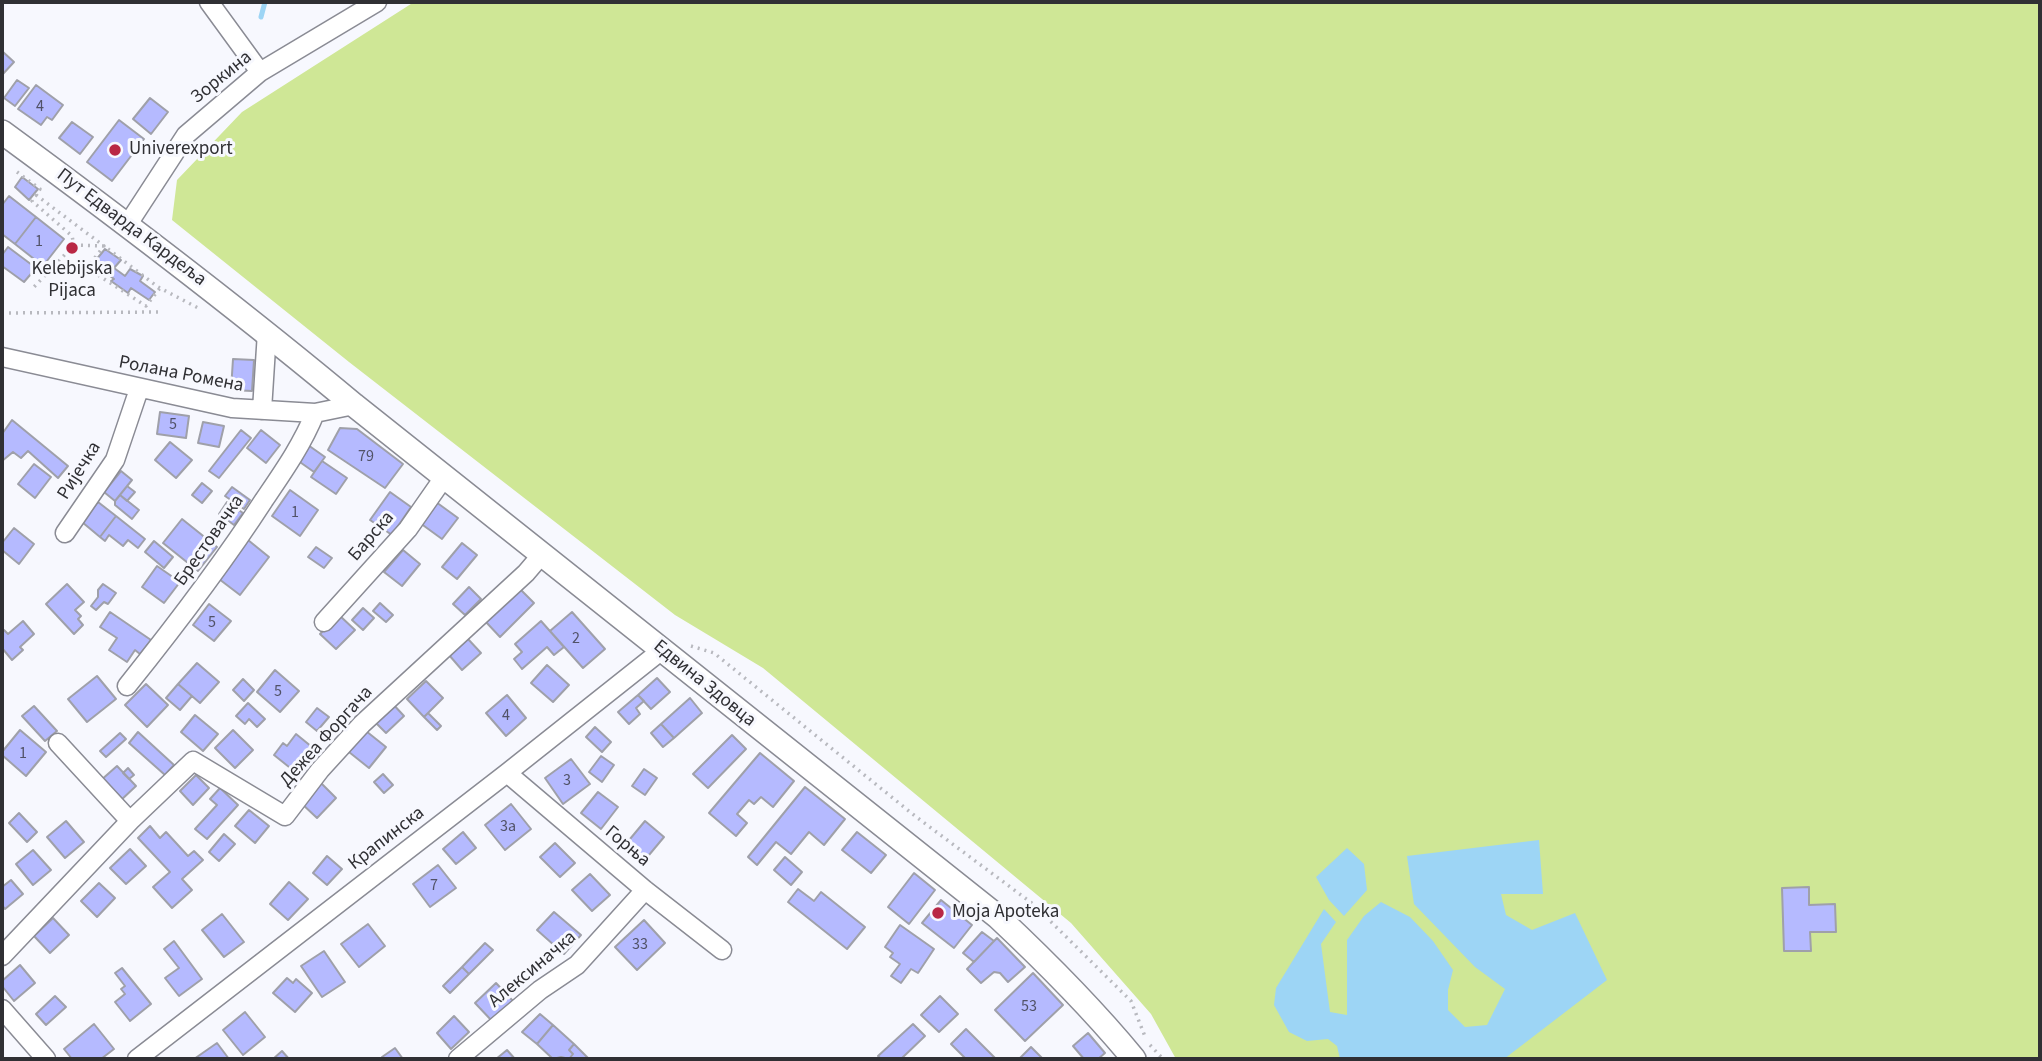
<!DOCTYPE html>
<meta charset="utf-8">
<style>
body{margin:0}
#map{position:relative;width:2042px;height:1061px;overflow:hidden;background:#f7f8fe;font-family:"Source Sans 3",sans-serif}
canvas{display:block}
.frame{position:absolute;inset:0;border:4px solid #303034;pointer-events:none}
</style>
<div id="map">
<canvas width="2042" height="1061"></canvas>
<div class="frame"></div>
</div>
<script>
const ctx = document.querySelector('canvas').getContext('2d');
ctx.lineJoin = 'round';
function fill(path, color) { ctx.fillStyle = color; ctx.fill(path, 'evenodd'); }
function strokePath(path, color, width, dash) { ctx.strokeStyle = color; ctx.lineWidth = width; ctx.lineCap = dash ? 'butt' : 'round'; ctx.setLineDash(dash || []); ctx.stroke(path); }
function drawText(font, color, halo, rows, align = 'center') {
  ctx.font = font + ' "Source Sans 3",sans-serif'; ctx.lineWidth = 6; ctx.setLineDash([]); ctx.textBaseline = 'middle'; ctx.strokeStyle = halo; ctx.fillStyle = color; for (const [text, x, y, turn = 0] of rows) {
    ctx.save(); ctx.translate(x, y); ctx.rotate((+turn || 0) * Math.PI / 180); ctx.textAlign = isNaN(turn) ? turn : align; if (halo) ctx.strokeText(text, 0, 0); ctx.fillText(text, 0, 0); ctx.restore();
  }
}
const green = new Path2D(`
 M414,2H2040V1059H1176L1151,1014L1071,923L763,668L675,615L349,362L172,220L177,180L242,112Z`);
const water = new Path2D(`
 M1539,840L1543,894H1501L1506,915L1532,930L1575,913L1607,980L1504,1059L1492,1057L1485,1059H1340L1337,1046L1328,1039L1307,1041L1289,1032L1274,1005L1276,988L1324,909L1336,922L1321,944L1330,1012L1347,1015V940L1364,916L1381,902L1410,917L1433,941L1453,970L1448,990V1010L1465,1027L1487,1025L1505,989L1475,967L1414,904L1407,856Z
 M1347,848L1364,864L1367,890L1344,916L1329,900L1316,877Z`);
const stream = new Path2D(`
 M261,17L265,2`);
const building = new Path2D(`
 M2,51L14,62L2,75Z
 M17,80L29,88L15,106L4,98Z
 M36,85L63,105L52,120L47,117L41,125L18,109Z
 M150,98L168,112L151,134L133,119Z
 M119,120L144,139L112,181L87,162Z
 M72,122L93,137L80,154L59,138Z
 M22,177L38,189L29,200L15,187Z
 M9,196L36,217L15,244L2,234V205Z
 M36,217L64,239L43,266L15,244Z
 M8,247L36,268L24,282L2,266V255Z
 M105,249L121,260L114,268L125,276L130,269L143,276L140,281L155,292L149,300L131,288L128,293L111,281L114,279L105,272L102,275L91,266Z
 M233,359L254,360L252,391L231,390Z
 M160,412L189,416L186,438L157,434Z
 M12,420L68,466L58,478L28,451L21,458L13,452L2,461V434Z
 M203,422L224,426L219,447L198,443Z
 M340,428L357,429L403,464L385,488L328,450Z
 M241,430L251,438L219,478L209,471Z
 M261,430L280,445L266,463L247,448Z
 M170,442L192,460L176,478L155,460Z
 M308,445L325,457L314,472L297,460Z
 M322,461L347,478L336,494L311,477Z
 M34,464L51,477L35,498L18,484Z
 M121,471L132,480L115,501L104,492Z
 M202,483L212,491L202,503L192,495Z
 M127,486L135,492L127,501L120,495Z
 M232,487L250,500L244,509L225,496Z
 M290,490L318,510L300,536L272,516Z
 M390,492L411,507L392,535L370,520Z
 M120,495L139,510L132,519L115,505V501Z
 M98,502L116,516L100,537L82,522Z
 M227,502L243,513L234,525L219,514Z
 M436,502L458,518L442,539L420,523Z
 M116,516L145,539L138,548L128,540L123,546L109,535L105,541L100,537Z
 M182,519L217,547L198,571L163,543Z
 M14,528L34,544L19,564L2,550V543Z
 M248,540L269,557L240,595L219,579Z
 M154,541L173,557L164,568L145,552Z
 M462,543L477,555L457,579L442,567Z
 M316,547L332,558L324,568L308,557Z
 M403,550L420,564L402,586L384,572Z
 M157,566L180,582L164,603L142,587Z
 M67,584L84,602L75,610L81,616L78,619L83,625L74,634L46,604Z
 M103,584L116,593L108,604L104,602L96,610L91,606L98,597V590Z
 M469,587L481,599L465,615L453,604Z
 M520,589L534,603L500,637L486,622Z
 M380,603L393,615L386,622L373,611Z
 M209,604L231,621L214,641L193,625Z
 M363,608L374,618L363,630L352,620Z
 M110,612L151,640L140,654L135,650L127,662L109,650L117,638L100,627Z
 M572,612L605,649L583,668L550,631Z
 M339,615L355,630L336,649L320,634Z
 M23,621L34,634L20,647L23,650L12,660L2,648V632L4,630L8,634Z
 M541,621L564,647L554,655L547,647L522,669L514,659L522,652L515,644Z
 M468,639L481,653L462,670L449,655Z
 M197,663L219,682L200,703L178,684Z
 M547,665L569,685L553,702L531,683Z
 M275,670L299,691L280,712L257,692Z
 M97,676L116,699L87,722L68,699Z
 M657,678L670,692L651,709L638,695Z
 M243,679L254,690L244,701L233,690Z
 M426,681L443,698L424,717L407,699Z
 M146,684L168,705L147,727L125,705Z
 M178,684L192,696L180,710L166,698Z
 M507,695L526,718L506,736L486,713Z
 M638,695L644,701L636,708L640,714L629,724L618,712Z
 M690,698L702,713L674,738L661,724Z
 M391,702L404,716L386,733L373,720Z
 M248,703L265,719L257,727L249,719L245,724L236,716Z
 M34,706L57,731L45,741L22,716Z
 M317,708L329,717L317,731L306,722Z
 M428,713L441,726L437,730L424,717Z
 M195,715L218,734L203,751L181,732Z
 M661,724L674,738L663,747L651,733Z
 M595,727L611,742L602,752L586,737Z
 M20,730L46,752L26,776L2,755V752Z
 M233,730L253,750L235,768L215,748Z
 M366,731L386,747L369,768L349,752Z
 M138,732L174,765L165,775L129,743Z
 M120,733L126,739L106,757L100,751Z
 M296,734L312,747L294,771L274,755L283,743L287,746Z
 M732,735L746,749L708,788L693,774Z
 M760,753L794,781L773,807L761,797L754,804L749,800L737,814L747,823L736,836L709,813Z
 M601,756L614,765L602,782L589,772Z
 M571,759L590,784L563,804L545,778Z
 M117,766L136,786L119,802L100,781Z
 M128,768L134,775L129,779L123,773Z
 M644,769L657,778L645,795L632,786Z
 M383,774L393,785L384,793L374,782Z
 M196,775L209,788L193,805L180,791Z
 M320,782L336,798L317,818L300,802Z
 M805,787L845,819L824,845L809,832L791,854L776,842L757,865L748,857Z
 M220,788L238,805L207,839L195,829L217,805L210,799Z
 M598,792L618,807L601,829L581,813Z
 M511,804L531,829L505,850L485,825Z
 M249,810L269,826L255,843L235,826Z
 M19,813L37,832L27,842L9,823Z
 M66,821L84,842L65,858L47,837Z
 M645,821L664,837L644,861L625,845Z
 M150,826L160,838L166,832L188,856L194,851L203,860L182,879L192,890L172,908L153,887L170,872L138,838Z
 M463,832L476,848L456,864L443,849Z
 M857,832L886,855L871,873L842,850Z
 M224,834L235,844L219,861L209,852Z
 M555,843L575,863L560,877L540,857Z
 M130,849L146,866L126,884L110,868Z
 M33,850L51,870L33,885L16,864Z
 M327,856L342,869L327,885L313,873Z
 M785,857L802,872L791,885L774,870Z
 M438,865L456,888L430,907L413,884Z
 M914,873L935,890L909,924L888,907Z
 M590,874L610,895L592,911L572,890Z
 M11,880L23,894L5,909L2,905V887Z
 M289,882L308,899L288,920L270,904Z
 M99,883L115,898L97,917L81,901Z
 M1809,887V905L1835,904L1836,932H1810L1811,951H1784L1782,888Z
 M798,889L814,901L821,892L865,927L847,949L788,902Z
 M941,900L972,925L954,948L922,923Z
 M554,912L581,935L564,954L537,930Z
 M222,914L244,942L224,957L202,930Z
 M53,918L69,935L50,953L34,936Z
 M644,920L665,943L637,970L615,947Z
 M368,924L385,946L359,967L341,944Z
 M900,925L934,949L918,973L911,969L901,983L891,976L900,964L890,957L893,953L885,947Z
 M982,932L994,941L974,962L963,953Z
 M997,938L1025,967L1008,982L1000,973L994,972L981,983L967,969Z
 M174,941L202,979L179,996L165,978L179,968L164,949Z
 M485,943L493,950L469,974L462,967Z
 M324,951L345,982L322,997L301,966Z
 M20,965L35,983L14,1001L2,986V981Z
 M462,967L469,974L450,993L443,986Z
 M122,968L151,1004L130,1021L115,1002L125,994L121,989L125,986L115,973Z
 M1033,973L1063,1005L1025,1041L995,1010Z
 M287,978L293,983L296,979L312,993L295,1012L273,993Z
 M496,983L513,1001L492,1021L475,1003Z
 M55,996L66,1007L46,1025L36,1014Z
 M940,996L958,1014L939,1032L921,1015Z
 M245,1012L265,1037L243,1055L223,1030Z
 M540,1014L553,1025L537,1044L522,1032Z
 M454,1016L469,1032L451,1049L437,1033Z
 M94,1024L114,1049L101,1059H72L64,1049Z
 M913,1024L925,1036L901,1059H881L878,1056Z
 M553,1025L574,1044L569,1050L573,1054L569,1059L561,1057L553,1059L537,1044Z
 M966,1029L996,1059H966L951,1044Z
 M1088,1033L1105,1053L1098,1059H1084L1073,1046Z
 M217,1043L229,1059H194Z
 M574,1044L588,1058L586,1059H569L573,1054L569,1050Z
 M1031,1047L1043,1059H1019Z
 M395,1048L403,1059H384L382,1057Z
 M507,1050L515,1059H496Z
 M282,1051L289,1059H273Z`);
const path = new Path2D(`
 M17,172L40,189L32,201L72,236L74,245L33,288
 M36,195L104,246L87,268L146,306L160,288
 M74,245L104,246L158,287L200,309
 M2,313L161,312
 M691,646L714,653L915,816L1033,904L1131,1001L1146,1039
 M1150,1045L1163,1059`);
const minor = new Path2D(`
 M209,2L260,72
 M128,224L186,135L260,72L377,2
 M2,357L232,408L315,413L354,405
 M262,410L267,332
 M65,533L115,460L139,389
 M324,622L408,529L445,476
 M127,686C175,626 222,565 264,500C283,472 302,445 315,413
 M58,743L130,821
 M507,773L645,890L722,950
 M2,956L130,821L193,761L285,816L320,770L362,724L526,573L543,553
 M2,1009L46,1059
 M137,1059L507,773L662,650
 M458,1059L540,990L577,965L645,890`);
const major = new Path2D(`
 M2,132C122,220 240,310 354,405L998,917C1046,962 1092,1008 1134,1059`);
const markers = [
 [115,150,7,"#b92745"],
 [72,248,7,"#b92745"],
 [938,913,7,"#b92745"]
];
const numberNames = [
 ["4",40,107],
 ["1",39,242],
 ["5",173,425],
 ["79",366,457],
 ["1",295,513],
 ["5",212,623],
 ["2",576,639],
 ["5",278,692],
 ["4",506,716],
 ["1",23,754],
 ["3",567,781],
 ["3a",508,827],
 ["7",434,886],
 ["33",640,945],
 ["53",1029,1007]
];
const streetNames = [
 ["Зоркина",222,78,-39],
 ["Пут Едварда Кардеља",131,228,37],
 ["Ролана Ромена",181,375,11],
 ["Ријечка",80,471,-58],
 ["Барска",372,537,-49],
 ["Брестовачка",210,541,-55],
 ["Едвина Здовца",704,684,39],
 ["Дежеа Форгача",327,737,-48],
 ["Крапинска",387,839,-38],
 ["Горња",627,847,40],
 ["Алексиначка",533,970,-40]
];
const poiNames = [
 ["Univerexport",129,150],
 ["Kelebijska",72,270,"center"],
 ["Pijaca",72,292,"center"],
 ["Moja Apoteka",952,913]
];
fill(green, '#cfe796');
fill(water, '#9dd5f5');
strokePath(stream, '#9dd5f5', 5);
fill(building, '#b5baff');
strokePath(building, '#9fa0a9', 2);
strokePath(minor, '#8a8b94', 21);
strokePath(major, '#8a8b94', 26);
strokePath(path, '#b8b9bf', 3.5, [2, 5]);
strokePath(minor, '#fff', 18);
strokePath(major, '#fff', 23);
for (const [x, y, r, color] of markers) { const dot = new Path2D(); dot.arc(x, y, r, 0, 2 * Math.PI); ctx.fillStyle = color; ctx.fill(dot); strokePath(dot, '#f7f8fe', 2.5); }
drawText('16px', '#515267', null, numberNames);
drawText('19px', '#303034', '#f7f8fe', streetNames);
drawText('19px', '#303034', '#f7f8fe', poiNames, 'left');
</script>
